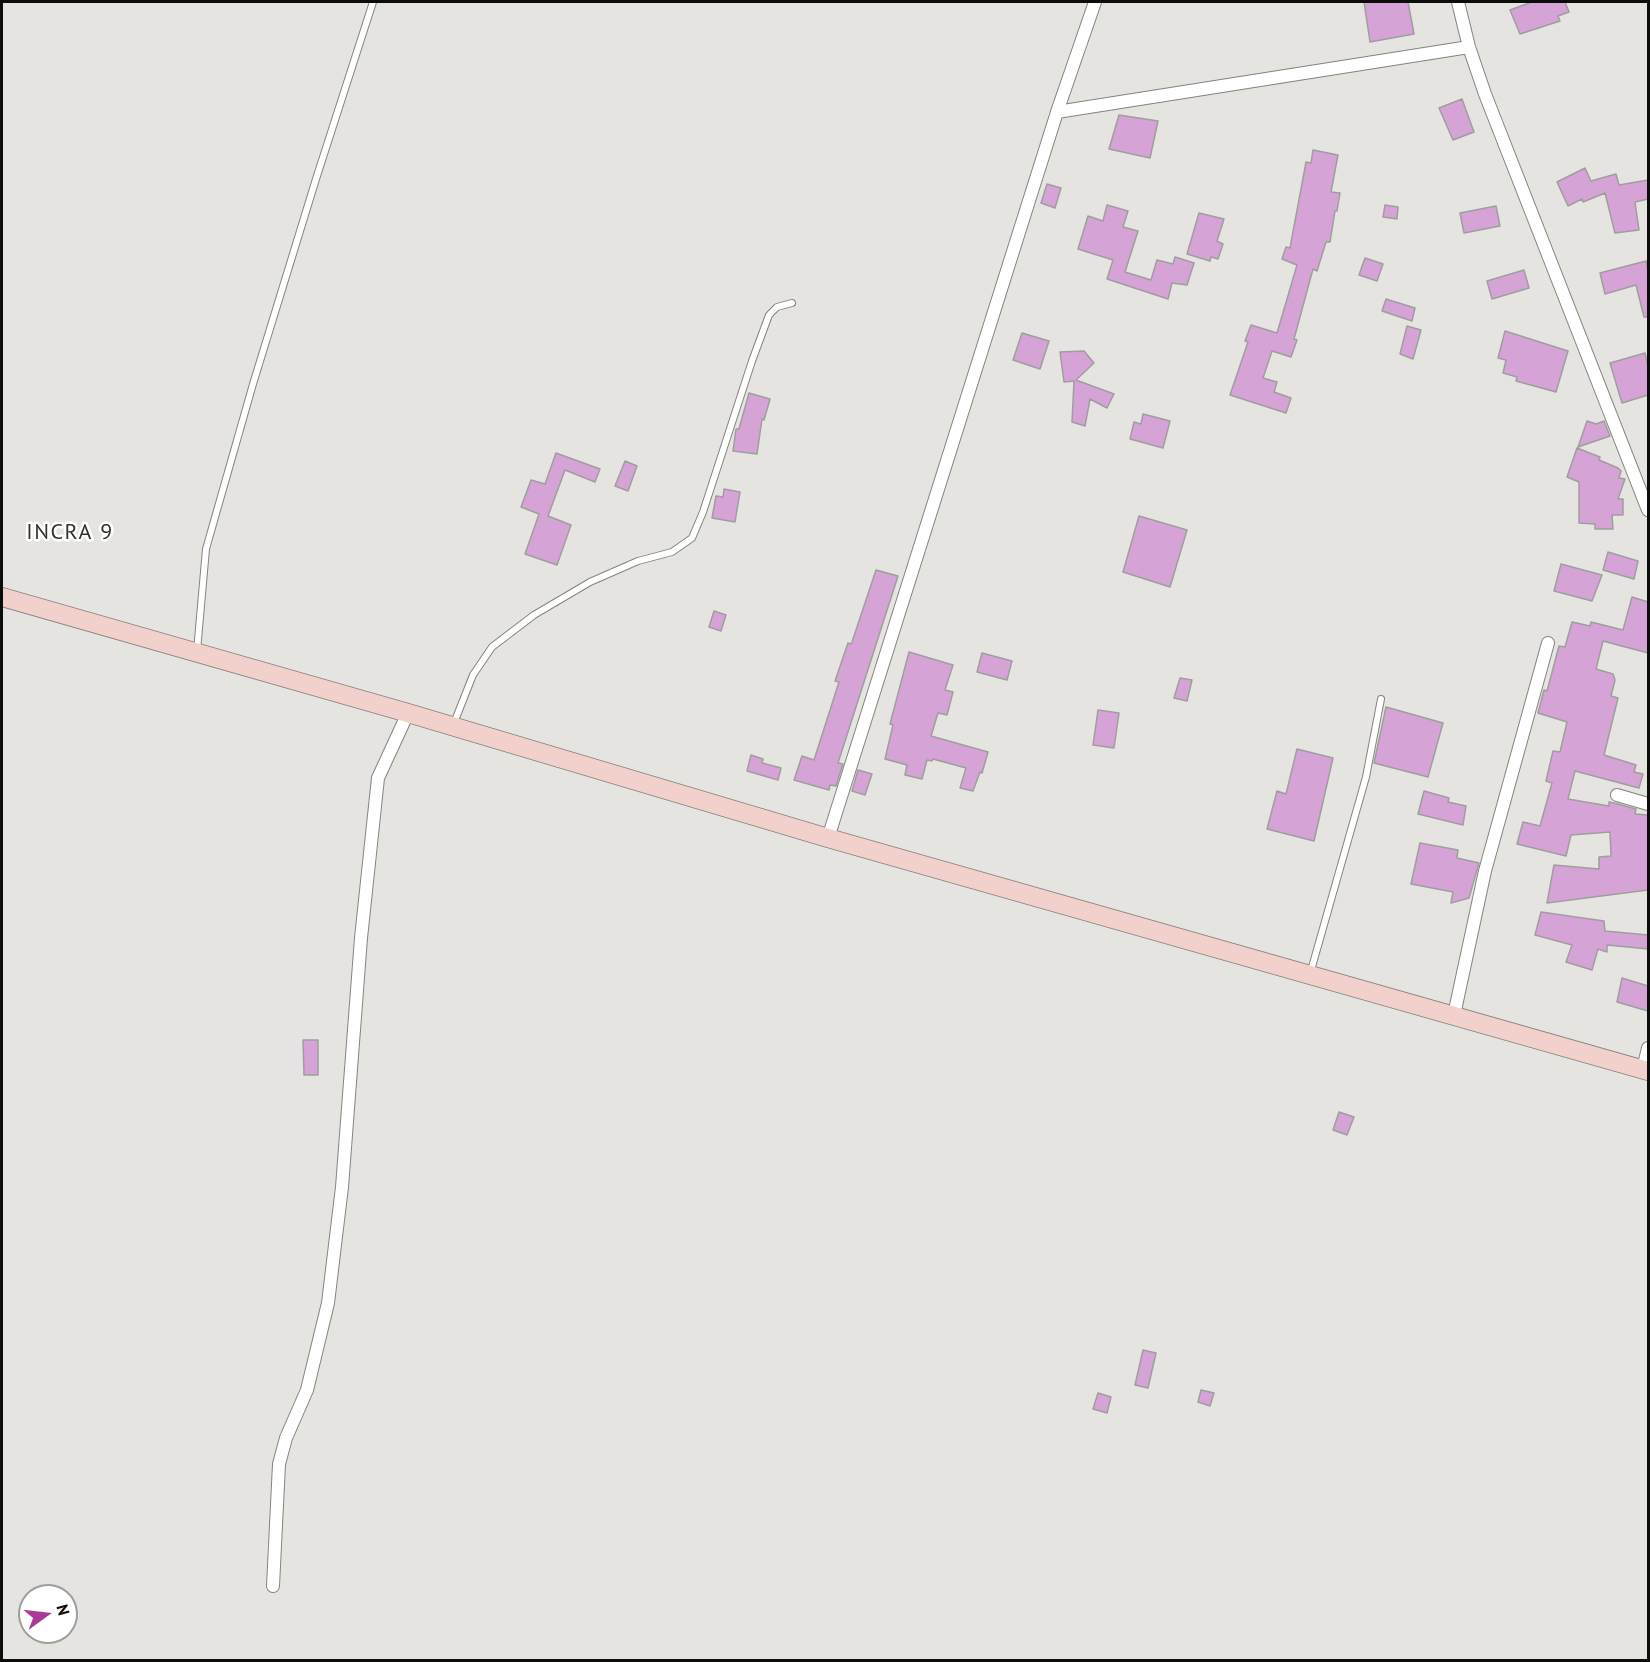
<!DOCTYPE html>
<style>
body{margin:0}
#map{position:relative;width:1650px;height:1662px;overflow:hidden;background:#e6e4e0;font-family:"PT Sans",sans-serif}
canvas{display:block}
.frame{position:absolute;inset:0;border:3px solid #0c0c0a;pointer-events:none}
.north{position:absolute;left:18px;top:1584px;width:60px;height:60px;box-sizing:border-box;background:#fff;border:2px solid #9e9e9d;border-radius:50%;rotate:75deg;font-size:16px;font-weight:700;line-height:24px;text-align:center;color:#0c0c0a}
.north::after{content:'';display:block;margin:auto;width:21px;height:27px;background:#ab3a95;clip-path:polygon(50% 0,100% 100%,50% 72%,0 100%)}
</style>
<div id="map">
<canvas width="1650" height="1662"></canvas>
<div class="frame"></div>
<div class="north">N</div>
</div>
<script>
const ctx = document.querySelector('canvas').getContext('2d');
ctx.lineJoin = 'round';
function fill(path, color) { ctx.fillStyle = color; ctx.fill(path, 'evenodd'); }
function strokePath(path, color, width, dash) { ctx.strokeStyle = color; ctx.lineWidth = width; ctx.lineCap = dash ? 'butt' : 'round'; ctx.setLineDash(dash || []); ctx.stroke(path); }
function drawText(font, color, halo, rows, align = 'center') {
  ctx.font = font + ' "PT Sans",sans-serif'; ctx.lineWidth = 5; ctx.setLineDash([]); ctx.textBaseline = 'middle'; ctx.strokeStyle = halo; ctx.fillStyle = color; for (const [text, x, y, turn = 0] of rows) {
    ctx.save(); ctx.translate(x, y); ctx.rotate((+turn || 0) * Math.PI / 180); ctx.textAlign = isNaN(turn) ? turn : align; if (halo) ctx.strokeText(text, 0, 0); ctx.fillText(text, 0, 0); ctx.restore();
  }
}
const building = new Path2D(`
 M1364,2H1408L1414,34L1370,42Z
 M1532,2H1565L1569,12L1558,16L1560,21L1520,34L1510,10Z
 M1462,99L1474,132L1453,140L1439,108Z
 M1119,115L1158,121L1150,158L1109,149Z
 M1313,150L1338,155L1331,192L1340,193L1337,211H1335L1330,242H1326L1317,271L1313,269L1294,339L1297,340L1291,357L1272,351L1263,378L1277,382L1274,392L1291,398L1286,413L1230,395L1248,342L1245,341L1251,325L1277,333L1297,265L1282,259L1286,247L1290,248L1306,162L1311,163Z
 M1585,168L1591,181L1616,174L1619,185L1648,180V199L1635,202L1639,230L1615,233L1605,193L1583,202L1582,199L1568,206L1557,182Z
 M1047,184L1061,188L1055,208L1041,203Z
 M1107,205L1128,211L1123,227L1138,231L1125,272L1151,280L1157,260L1173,264L1175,257L1194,263L1187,285L1172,283L1168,299L1107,279L1113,260L1078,249L1088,216L1103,221Z
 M1385,205L1398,207L1397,219L1383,217Z
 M1496,206L1500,226L1464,233L1460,213Z
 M1199,213L1224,219L1217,241L1223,244L1218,259L1211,257L1210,261L1187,254Z
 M1365,258L1383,264L1377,281L1359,275Z
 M1646,261L1648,272V317H1644L1636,285L1605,294L1600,273Z
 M1524,270L1529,288L1492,299L1487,281Z
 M1386,299L1415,308L1412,321L1382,311Z
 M1407,326L1421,330L1413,359L1400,354Z
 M1505,331L1568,351L1556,392L1516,381L1517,377L1503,373L1506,360L1498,358Z
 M1022,333L1049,341L1040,369L1013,360Z
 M1084,351L1094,363L1076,380L1114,394L1107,408L1090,399L1085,426L1072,422L1074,381L1064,382L1060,352Z
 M1645,353L1648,366V395L1622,403L1610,363Z
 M749,393L770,399L764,420L762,419L757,454L733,451L736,429H739Z
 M1143,414L1170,421L1163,448L1130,439L1134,422L1141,424Z
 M1587,421L1596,424L1604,421L1610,436L1578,447Z
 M1577,448L1600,457L1599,460L1618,468L1621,471L1619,478L1625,479L1618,499H1623V515H1612L1613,529H1595V524L1579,523V482L1567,477Z
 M556,453L600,469L595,482L565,470L548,516L571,525L557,565L525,554L539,514L521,507L531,480L545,484Z
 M625,461L637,466L628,491L615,486Z
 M724,489L740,492L735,522L712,518L716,496L723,497Z
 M1139,516L1187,530L1170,587L1123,572Z
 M1608,552L1638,561L1634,579L1603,570Z
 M1561,564L1602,575L1592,601L1554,591Z
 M876,570L898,576L838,763L843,764L836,786L830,785L829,790L794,780L802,756L814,760L839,682L835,681L848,643L851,644L852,642Z
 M1632,597L1648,602V653L1603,641L1596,669L1613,674L1615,680L1611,696L1618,698L1604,755L1636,765L1634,772L1643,774L1639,788L1575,771L1568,799L1609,806V802L1614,803L1636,809L1635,814L1648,815V890L1547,903L1554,865L1599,869V857L1611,856L1610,832L1571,835L1566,856L1517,844L1523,822L1540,826L1552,783L1546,781L1553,751L1560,752L1567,722L1538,713L1544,690L1547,691L1559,646L1565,647L1572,622L1590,626L1591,622L1623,630Z
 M714,611L726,615L721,631L709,627Z
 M909,652L953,665L945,690L953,692L947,715L938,713L931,736L988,752L982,773L980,772L973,791L960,788L966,768L933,759L932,761L927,760L922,779L905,775L907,765L885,759L893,725L890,724Z
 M982,653L1012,661L1007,680L977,672Z
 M1180,678L1192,680L1187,701L1174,698Z
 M1386,707L1443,723L1428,777L1374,763Z
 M1098,710L1119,713L1114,748L1093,745Z
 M1297,749L1333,758L1314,841L1267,829L1277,791L1286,794Z
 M751,755L763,759L762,763L781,768L778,780L747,771Z
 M858,770L872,774L865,795L852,791Z
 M1424,791L1449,798L1448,802L1466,806L1463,825L1418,814Z
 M1420,843L1458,850L1457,858L1479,863L1469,898L1451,903L1453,892L1411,884Z
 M1541,912L1604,921L1605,931L1648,935V949L1607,945V952L1598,949L1592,970L1566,962L1572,945L1535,935Z
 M1622,978L1648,986V1011L1617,1002Z
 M303,1040H318V1075H304Z
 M1339,1112L1354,1117L1347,1135L1333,1130Z
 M1143,1350L1156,1353L1148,1388L1135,1385Z
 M1201,1390L1214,1393L1210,1406L1198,1402Z
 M1098,1393L1111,1397L1107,1413L1093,1409Z`);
const lane = new Path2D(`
 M197,651L206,549L253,384L316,179L373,2
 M454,723L473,675L492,647L534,615L590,582L638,561L672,552L692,538L703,512L752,361L769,315L777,307L792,303
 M1310,974L1366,777L1381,699`);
const street = new Path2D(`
 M1458,2L1469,47L1485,94L1648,510
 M1057,112L1469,47
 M1617,795L1648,804
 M828,838L1057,112L1095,2
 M1454,1015L1485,871L1548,643
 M1643,1069L1648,1048
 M273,1586L279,1464L286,1438L307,1390L328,1303L342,1187L361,938L378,778L408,713`);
const secondary = new Path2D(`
 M2,597L408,713L828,838L1648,1071`);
const neighbourhoodNames = [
 ["INCRA 9",70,533]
];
fill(building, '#d5a3d6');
strokePath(building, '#a09da0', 1.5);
strokePath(lane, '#85837f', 8);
strokePath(street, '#85837f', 14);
strokePath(secondary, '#85837f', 20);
strokePath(lane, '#fff', 6);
strokePath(street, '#fff', 12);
strokePath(secondary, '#f2d0cb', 18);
ctx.letterSpacing = '1.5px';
drawText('22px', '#34322f', '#fff', neighbourhoodNames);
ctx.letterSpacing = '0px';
</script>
